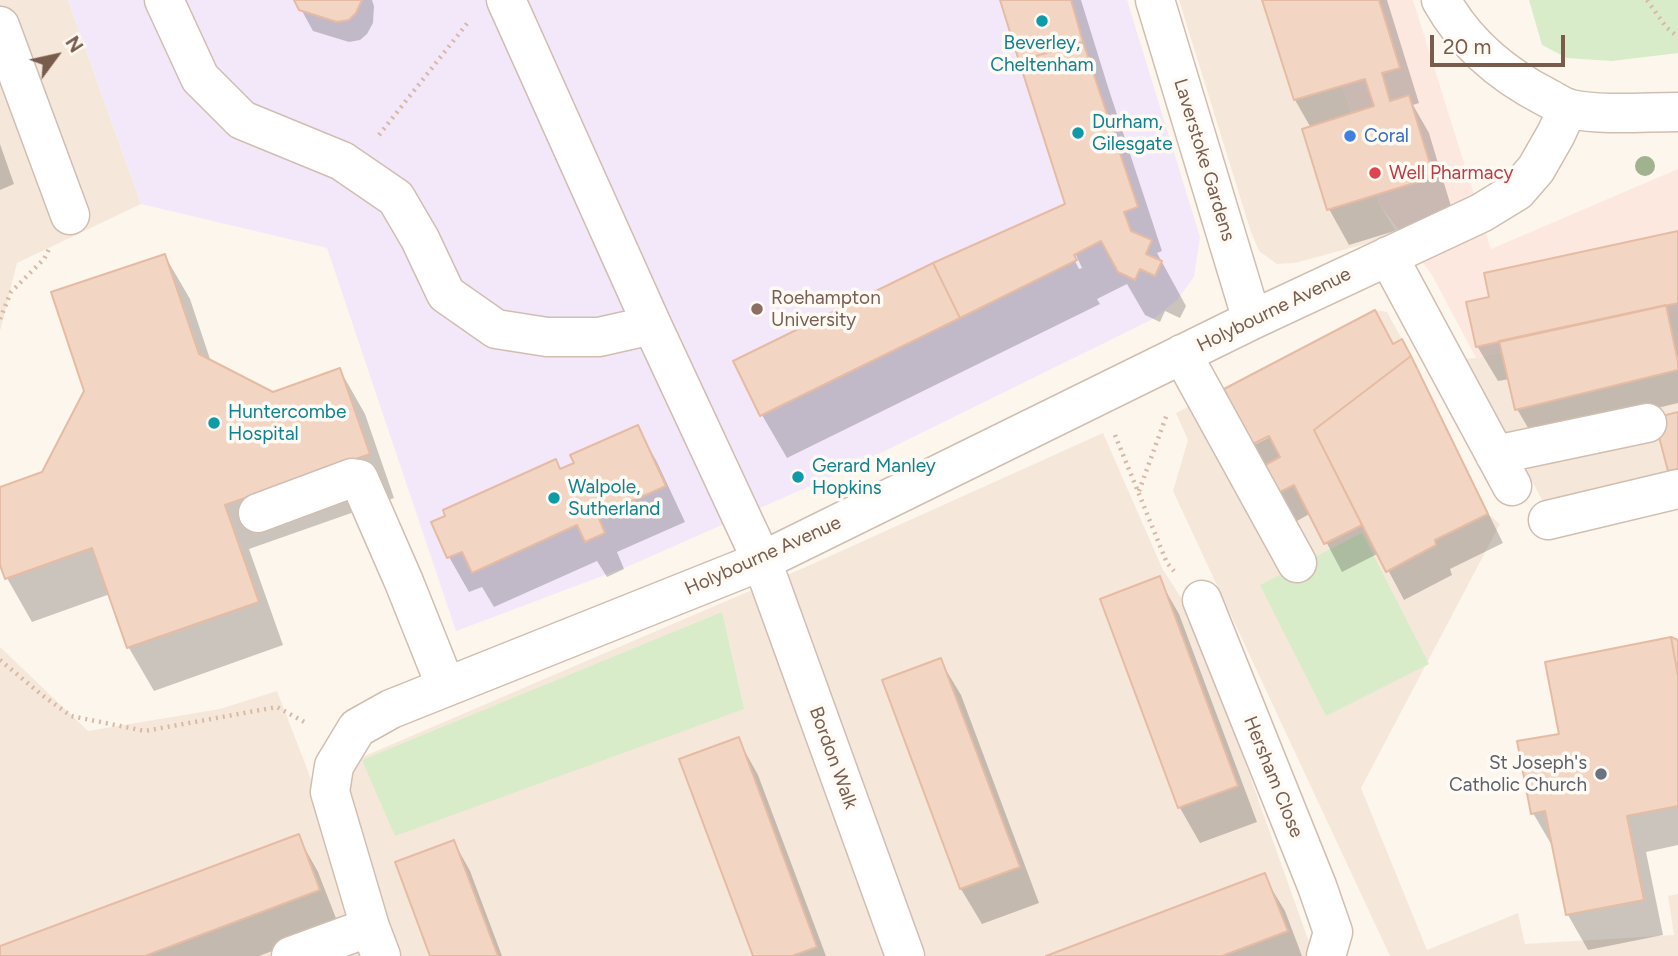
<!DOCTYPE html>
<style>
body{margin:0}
#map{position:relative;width:1678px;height:956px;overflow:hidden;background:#fdf6ec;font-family:Figtree,sans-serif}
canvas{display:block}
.north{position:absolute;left:21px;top:21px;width:70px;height:70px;-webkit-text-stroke:5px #fffaf3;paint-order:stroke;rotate:57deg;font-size:19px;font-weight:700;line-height:28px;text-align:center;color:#7a5c4d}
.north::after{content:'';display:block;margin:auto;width:24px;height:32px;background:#7a5c4d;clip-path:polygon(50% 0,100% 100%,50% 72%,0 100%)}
.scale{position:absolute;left:1430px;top:35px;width:135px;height:32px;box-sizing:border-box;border:4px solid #7a5c4d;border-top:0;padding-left:9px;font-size:21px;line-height:24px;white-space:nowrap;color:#7a5c4d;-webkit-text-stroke:5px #fffaf3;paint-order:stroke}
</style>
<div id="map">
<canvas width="1678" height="956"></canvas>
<div class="north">N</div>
<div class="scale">20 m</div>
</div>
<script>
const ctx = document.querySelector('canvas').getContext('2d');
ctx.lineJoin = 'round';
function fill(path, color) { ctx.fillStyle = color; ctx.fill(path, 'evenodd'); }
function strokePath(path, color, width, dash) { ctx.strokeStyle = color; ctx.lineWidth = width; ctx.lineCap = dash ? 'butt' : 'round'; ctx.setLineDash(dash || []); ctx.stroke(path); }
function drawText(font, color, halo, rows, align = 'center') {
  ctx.font = font + ' Figtree,sans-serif'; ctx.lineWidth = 7; ctx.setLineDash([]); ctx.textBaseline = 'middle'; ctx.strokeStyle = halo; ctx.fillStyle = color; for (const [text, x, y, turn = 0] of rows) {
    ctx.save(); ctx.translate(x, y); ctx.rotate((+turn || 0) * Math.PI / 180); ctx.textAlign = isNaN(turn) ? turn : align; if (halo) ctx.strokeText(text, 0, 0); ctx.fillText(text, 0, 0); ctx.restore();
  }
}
const residential = new Path2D(`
 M0,0H68L141,204L17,263L0,331Z
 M1179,0H1316L1380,205L1398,235L1295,263L1277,264L1259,251L1251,232Z
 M1375,310L1387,312L1411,356L1488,514L1500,524L1361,788L1427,950L1518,913L1525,944L1674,935L1668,896L1678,894V956H1390L1173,491L1188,440L1176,413Z
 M1678,310V470L1547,509L1466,359L1476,358Z
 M1103,433L1163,570L1192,614L1314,956H0V647L88,731L220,709L277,691L311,779L808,566Z`);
const commercial = new Path2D(`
 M1316,0H1413L1491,249L1678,169V311L1476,358L1432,275L1380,205Z`);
const education = new Path2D(`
 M68,0H1127L1200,237L1194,277L1177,300L1155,318L846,470L629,566L456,631L327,248L141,204Z`);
const green = new Path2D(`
 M1529,0H1678V53L1612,61L1567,58L1542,45Z
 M1362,533L1429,664L1326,716L1260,585Z
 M722,612L744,709L395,836L362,760Z`);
const shadow = new Path2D(`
 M296,0H372L374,6L373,23L367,34L360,40L349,42L313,31Z
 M1002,0H1081L1108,87L1162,251L1157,253L1186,306L1180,318L1165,311L1160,322L1145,315L1127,284L1097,299L1100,304L787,458L762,415L1067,205ZM1072,255H1076L1082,268L1079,269Z
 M1264,0H1387L1419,103L1413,105L1429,133L1453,213L1349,245L1329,209L1311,128L1295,100Z
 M0,144L14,184L0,190Z
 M1678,233V403L1534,438L1517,409L1510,379L1498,381L1477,346L1491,298Z
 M165,256L190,299L211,362L273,394L340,370L365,414L394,498L249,549L283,645L154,691L129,648L110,594L32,622L7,578L0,560V489L43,474Z
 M1401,341L1418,370L1503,543L1450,569L1452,575L1404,600L1379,553L1342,572L1311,513L1297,521L1280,492L1244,450L1278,433L1393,346Z
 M637,427L657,462L685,522L617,552L624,569L607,577L597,561L494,607L482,587L469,592L449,557L555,461L561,471Z
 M1159,579L1179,614L1257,822L1200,843L1180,808L1102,600Z
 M1678,642V845L1646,852L1663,935L1588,950L1568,915L1554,849L1533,813L1561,735Z
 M940,660L961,695L1039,903L982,924L961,889L884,681Z
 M738,739L758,775L826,956H754Z
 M298,836L318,872L339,926L259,956H0V948Z
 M454,842L470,871L502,956H432Z
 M1264,876L1285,911L1302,956H1051Z`);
const building = new Path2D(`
 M294,0H362L356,13L349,20L337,22L299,10Z
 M1000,0H1071L1083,42L1019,61Z
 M1262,0H1379L1400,68L1382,73L1390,101L1409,95L1434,177L1327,210L1302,129L1374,106L1365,79L1294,100Z
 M1083,42L1138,207L1124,212L1131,231L1152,240L1146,254L1162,261L1155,276L1140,269L1135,280L1118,272L1101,241L1074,255L1077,260L960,318L933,263L1065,204L1019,61Z
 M1678,231V303L1476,347L1466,302L1489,297L1484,273Z
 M165,254L199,354L273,392L340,368L370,454L225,505L259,602L127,648L92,548L5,579L0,565V487L42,472L84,391L51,292Z
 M933,263L960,318L760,416L733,361Z
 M1666,305L1678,362V370L1515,410L1499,341Z
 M1375,310L1393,344L1402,339L1411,356L1314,430L1362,525L1324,544L1294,485L1278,493L1265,465L1280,457L1269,436L1241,450L1234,410L1224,389Z
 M1411,356L1488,514L1435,540L1436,545L1386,572L1314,430Z
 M1678,412V469L1668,471L1654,418Z
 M638,425L666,486L598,516L605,533L585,542L577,525L472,573L462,552L447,558L431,522L445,516L443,510L556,459L560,469L574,463L570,455Z
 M1160,576L1238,786L1178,808L1100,599Z
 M1671,637L1678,676V806L1627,816L1644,900L1566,915L1545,811L1531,814L1517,741L1559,734L1545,662Z
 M1671,637L1678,640V676Z
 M941,658L1020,867L960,889L882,680Z
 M739,737L817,947L792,956H753L679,759Z
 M299,834L320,890L145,956H0V946Z
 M454,840L498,956H430L395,862Z
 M1265,873L1288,931L1222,956H1046Z`);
const path = new Path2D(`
 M1647,0L1666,27L1678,37
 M379,135L469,21
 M0,319L11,292L44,259L49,249
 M1115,435L1167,563L1174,571
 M1139,491L1167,414
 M0,660L42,695L71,716L145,731L277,707L308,724`);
const minor = new Path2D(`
 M164,0L200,78L242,120L342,161L396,198L420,239L446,294L496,329L547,337H599L652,325
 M506,0L652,325L762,561L905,956
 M1155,0L1252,320
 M1441,0C1465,43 1503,75 1546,97C1554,101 1562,107 1570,109C1605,116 1643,112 1678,112
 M0,26L70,215
 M1388,256L1512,486
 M1182,354L1297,563
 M1495,455L1647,423
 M258,513L352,478L359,479L404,582L446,687
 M1548,520L1678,489
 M1202,600L1317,886L1333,932L1326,956
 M291,956L370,927
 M381,956L370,927L330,792L334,766L357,728L391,709L762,561L1252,320L1481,213L1517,191L1536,169L1556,134L1568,108`);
const trees = [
 [1645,166]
];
const markers = [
 [1042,21,7,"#0f9aa8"],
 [1078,133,7,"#0f9aa8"],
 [1350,136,7,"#3f7fe0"],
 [1375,173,7,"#e0444e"],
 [757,309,7,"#8d6e63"],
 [214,423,7,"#0f9aa8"],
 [798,477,7,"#0f9aa8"],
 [554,498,7,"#0f9aa8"],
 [1601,774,7,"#6b7280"]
];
const cultureNames = [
 ["Beverley,",1042,43,"center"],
 ["Cheltenham",1042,65,"center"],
 ["Durham,",1092,122],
 ["Gilesgate",1092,144],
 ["Huntercombe",228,412],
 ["Hospital",228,434],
 ["Gerard Manley",812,466],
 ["Hopkins",812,488],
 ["Walpole,",568,487],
 ["Sutherland",568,509]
];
const shopNames = [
 ["Coral",1364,136]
];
const streetNames = [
 ["Laverstoke Gardens",1204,160,73],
 ["Holybourne Avenue",1274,310,-26],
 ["Holybourne Avenue",763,556,-24],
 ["Bordon Walk",833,758,70],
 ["Hersham Close",1273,777,68]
];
const healthNames = [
 ["Well Pharmacy",1389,173]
];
const educationNames = [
 ["Roehampton",771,298],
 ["University",771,320]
];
const worshipNames = [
 ["St Joseph's",1587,763],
 ["Catholic Church",1587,785]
];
fill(residential, '#f5e8da');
fill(commercial, '#fde8e0');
fill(education, '#f3e8fa');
fill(green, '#d8ecc9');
fill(shadow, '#0003');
fill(building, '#f3d5c3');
strokePath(building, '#e6bba3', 2);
strokePath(minor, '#d1beb0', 41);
strokePath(path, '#d9b8a5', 4.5, [2, 5]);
strokePath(minor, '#fff', 38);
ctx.fillStyle = '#a0b28e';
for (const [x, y] of trees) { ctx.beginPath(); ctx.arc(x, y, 10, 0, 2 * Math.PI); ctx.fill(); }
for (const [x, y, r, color] of markers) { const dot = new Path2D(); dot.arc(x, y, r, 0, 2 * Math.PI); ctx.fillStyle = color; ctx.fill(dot); strokePath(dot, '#fffaf3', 2.5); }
drawText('19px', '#0d838f', '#fffaf3', cultureNames, 'left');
drawText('19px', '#366cbe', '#fffaf3', shopNames, 'left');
drawText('19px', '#7a5c4d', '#fffaf3', streetNames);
drawText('19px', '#be3a42', '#fffaf3', healthNames, 'left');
drawText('19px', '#785e54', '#fffaf3', educationNames, 'left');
drawText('19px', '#5b616d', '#fffaf3', worshipNames, 'right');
</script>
